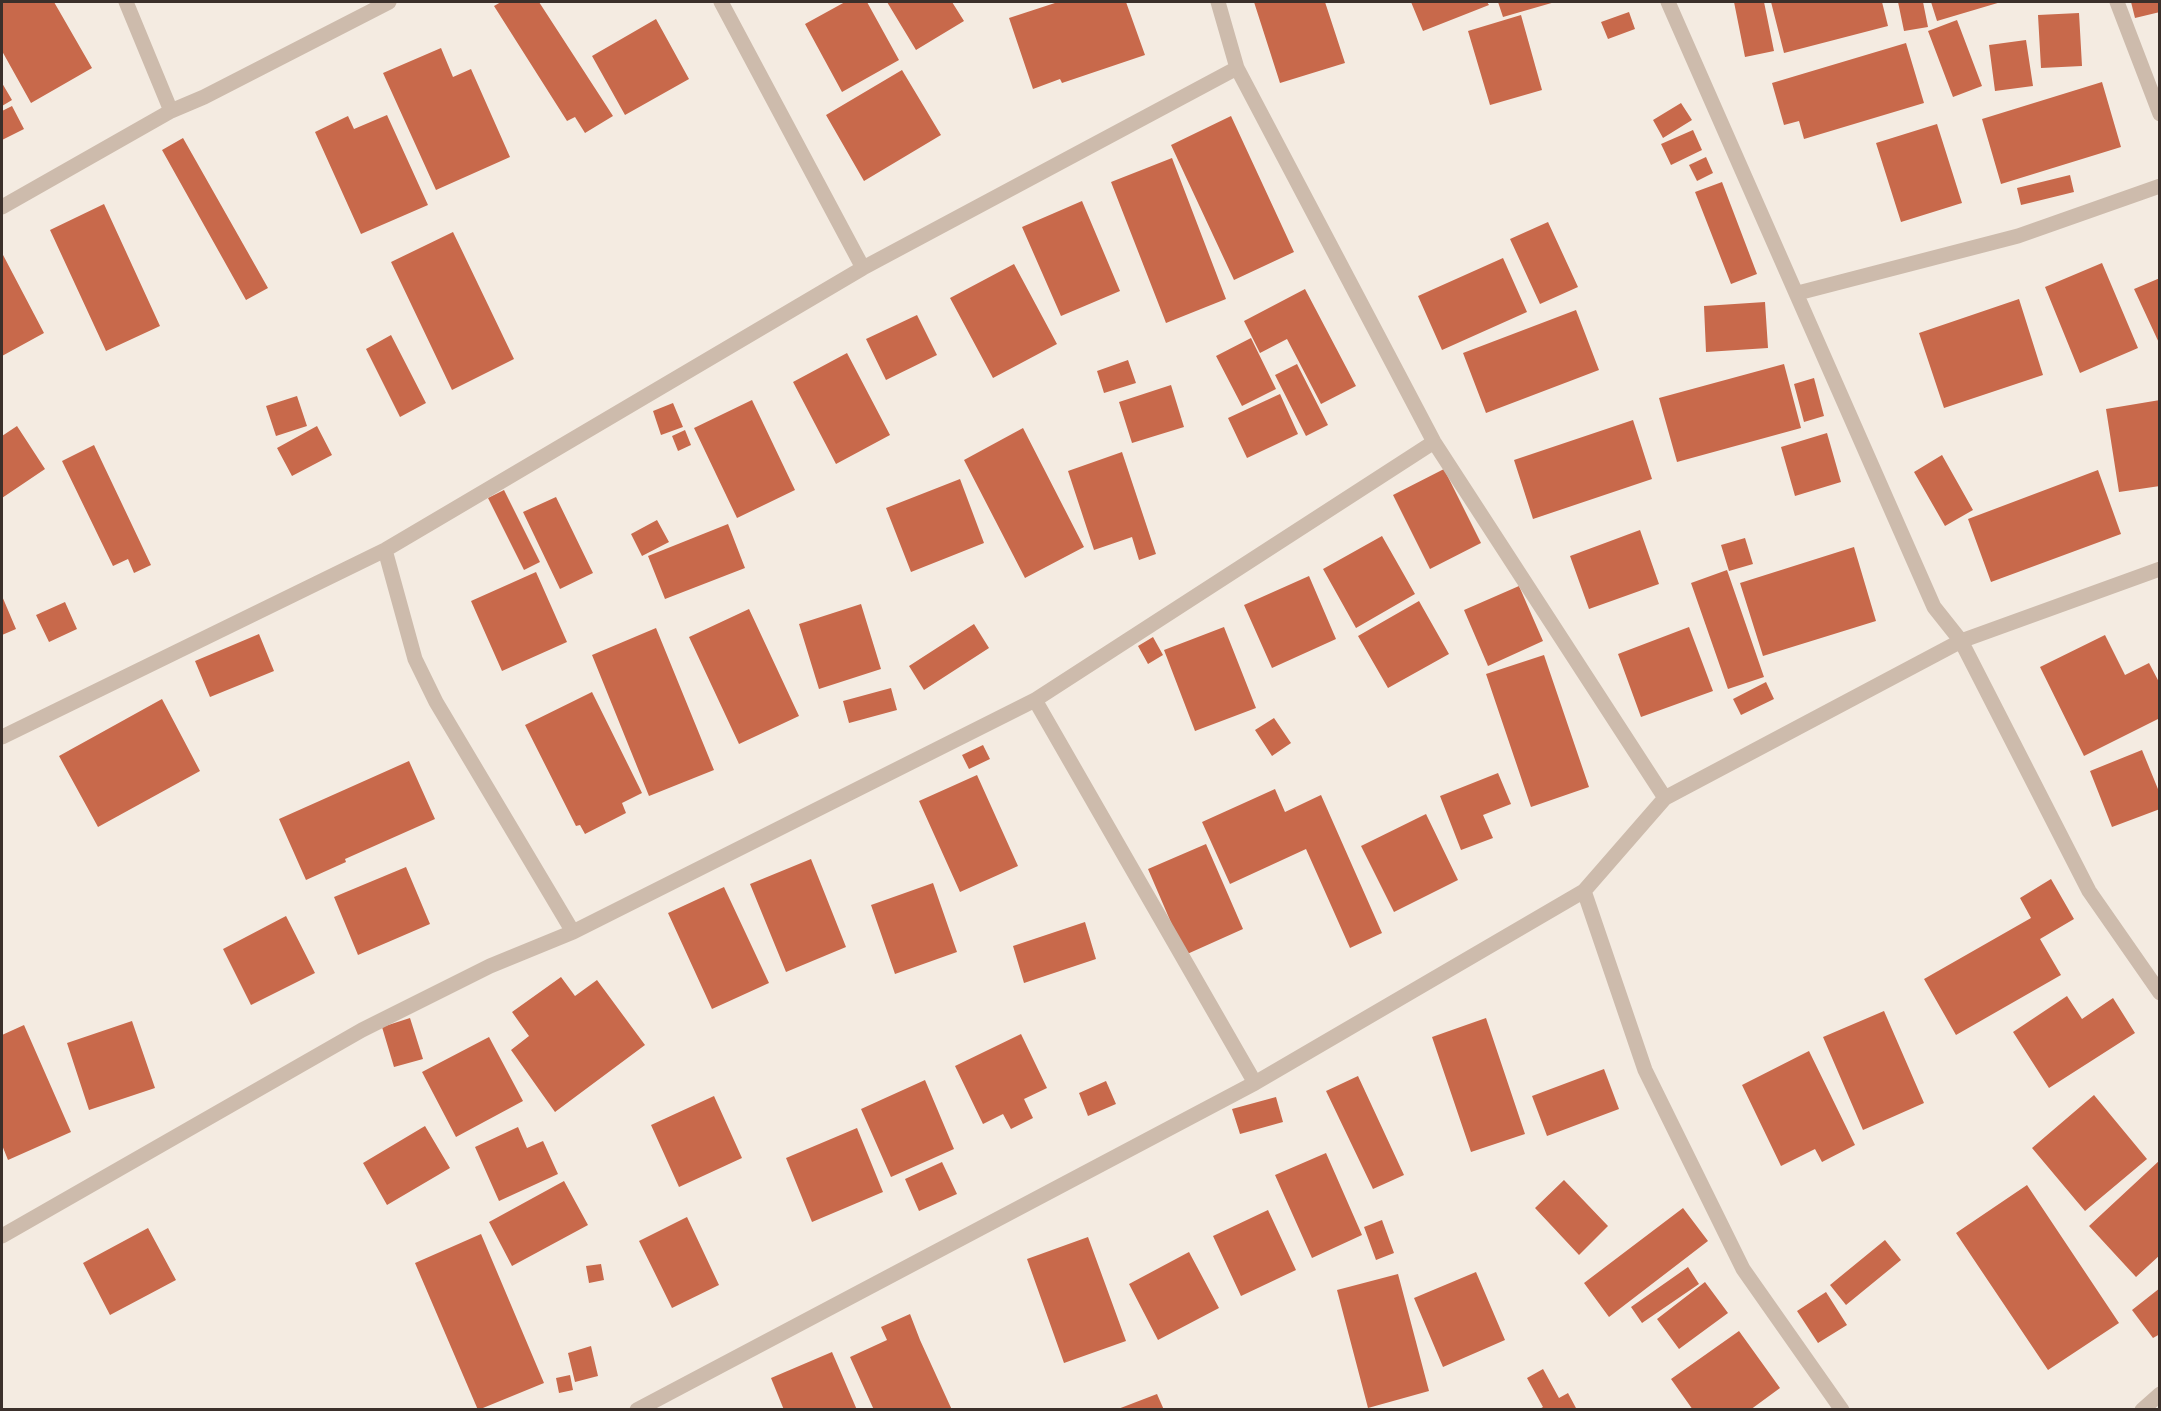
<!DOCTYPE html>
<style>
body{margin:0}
#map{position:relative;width:2161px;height:1411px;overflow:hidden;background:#f4ebe1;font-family:"Nunito Sans",sans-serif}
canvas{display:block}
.frame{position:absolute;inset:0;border:3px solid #3b302b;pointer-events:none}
</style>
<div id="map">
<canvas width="2161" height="1411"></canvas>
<div class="frame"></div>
</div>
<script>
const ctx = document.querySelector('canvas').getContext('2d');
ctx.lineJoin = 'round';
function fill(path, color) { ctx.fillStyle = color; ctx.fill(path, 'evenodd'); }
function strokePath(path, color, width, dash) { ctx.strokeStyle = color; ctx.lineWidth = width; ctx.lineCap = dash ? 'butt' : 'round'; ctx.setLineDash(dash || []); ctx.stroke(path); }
const building = new Path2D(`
 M2,2H54L92,68L31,103L2,51Z
 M501,2H539L613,116L585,133L575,117L567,121L494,6Z
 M845,2H867L899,60L842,92L805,24Z
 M887,2H952L964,21L916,50Z
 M1058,2H1126L1145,55L1062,83L1060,79L1033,89L1009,18Z
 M1254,2H1325L1345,63L1280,83Z
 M1411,2H1487L1489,5L1423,31Z
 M1498,2H1555L1503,17Z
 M1734,2H1764L1774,51L1745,57Z
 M1771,2H1882L1888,26L1784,53Z
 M1898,2H1923L1928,27L1904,31Z
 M1931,2H2001L1937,21Z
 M2131,2H2160V12L2135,18Z
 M1629,12L1635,29L1608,39L1601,22Z
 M2079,13L2082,66L2041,68L2038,15Z
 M1521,15L1542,90L1490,105L1468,31Z
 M656,19L689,79L625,115L592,56Z
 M1957,20L1982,86L1953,97L1928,31Z
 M2026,40L2033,86L1995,91L1989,45Z
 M1906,43L1924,103L1804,139L1799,121L1784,125L1772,83Z
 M441,48L453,77L471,69L510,157L436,190L383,73Z
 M902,70L941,135L864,181L826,115Z
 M2102,82L2121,147L2001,184L1982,119Z
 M2,83L12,100L2,106Z
 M1681,103L1692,120L1663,138L1653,120Z
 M12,106L24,129L2,140V111Z
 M387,115L428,205L361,234L315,132L348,116L354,129Z
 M1231,116L1294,252L1234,280L1171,145Z
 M1937,124L1962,203L1901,222L1876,143Z
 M1693,130L1702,150L1671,165L1661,144Z
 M183,138L268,288L246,300L162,150Z
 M1706,157L1713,173L1697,181L1689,165Z
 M1172,158L1226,299L1166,323L1111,182Z
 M2070,175L2074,192L2021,205L2017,188Z
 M1722,182L1757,274L1731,284L1695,192Z
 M1082,201L1120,291L1061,316L1022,227Z
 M104,204L160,326L106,351L50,230Z
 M1548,222L1578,287L1540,304L1510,239Z
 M453,232L514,359L452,390L391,262Z
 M2,253L44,333L2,356Z
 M1503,258L1527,312L1442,350L1418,296Z
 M2102,263L2138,348L2080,373L2045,287Z
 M1014,264L1057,344L993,378L950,298Z
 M2160,278V345L2134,289Z
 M1305,289L1356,386L1321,404L1287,339L1260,353L1244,321Z
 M2019,299L2043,375L1944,408L1919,333Z
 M1765,302L1768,348L1706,352L1704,306Z
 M1576,310L1599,370L1486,413L1463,353Z
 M917,315L937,355L886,380L866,339Z
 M391,335L426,403L400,417L366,349Z
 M1251,338L1276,389L1242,406L1216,356Z
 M847,353L890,435L836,464L793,382Z
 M1128,360L1136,383L1104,393L1097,371Z
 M1297,364L1328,425L1306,436L1275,375Z
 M1784,364L1801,428L1677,462L1659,398Z
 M1814,378L1824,416L1804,422L1794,384Z
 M1171,385L1184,427L1132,443L1119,402Z
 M1280,394L1298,434L1247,458L1228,418Z
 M297,396L307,426L276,436L266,406Z
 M752,400L795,490L737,518L694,428Z
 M2160,400V486L2119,492L2106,409Z
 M673,403L683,427L661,435L653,411Z
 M1633,420L1652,479L1533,519L1514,460Z
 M17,426L45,469L2,498V436Z
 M317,426L332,455L292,476L277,448Z
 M1023,428L1084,547L1025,578L964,460Z
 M685,430L691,445L678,451L672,436Z
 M1827,433L1841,482L1795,496L1781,447Z
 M94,445L151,565L134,573L128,559L113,566L62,461Z
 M1122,452L1156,554L1139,560L1132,537L1094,550L1068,471Z
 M1942,455L1973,510L1945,526L1914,472Z
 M1444,469L1481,543L1430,569L1393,495Z
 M2098,470L2121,534L1991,582L1968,519Z
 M960,479L984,543L911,572L886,508Z
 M504,490L540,562L524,570L488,498Z
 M556,497L593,573L560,589L523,512Z
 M657,520L669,542L642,556L631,534Z
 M728,524L745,568L665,599L648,556Z
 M1640,530L1659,584L1589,609L1570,556Z
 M1382,536L1415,594L1356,628L1323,569Z
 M1745,538L1753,564L1729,571L1721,545Z
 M1854,547L1876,621L1763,656L1740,583Z
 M1727,570L1764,677L1728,689L1691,583Z
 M536,572L567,642L502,671L471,601Z
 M1309,576L1336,639L1272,668L1244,605Z
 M1519,586L1543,641L1488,666L1464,610Z
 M2,596L16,629L2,635Z
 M1419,601L1449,654L1388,688L1358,636Z
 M65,602L77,629L49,642L36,615Z
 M861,604L881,669L819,689L799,624Z
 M749,609L799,716L739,744L689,637Z
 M974,624L989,648L924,690L909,666Z
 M1224,627L1256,708L1195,731L1164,650Z
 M1689,627L1713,691L1641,717L1618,654Z
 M656,628L714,770L649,796L592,655Z
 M259,634L274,671L210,697L195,661Z
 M2105,635L2125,675L2149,663L2160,684V718L2084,756L2040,667Z
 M1153,637L1163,655L1148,664L1138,646Z
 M1544,655L1589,787L1531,807L1486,674Z
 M1766,682L1774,699L1741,715L1733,699Z
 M891,688L897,710L849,723L843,701Z
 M592,692L642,793L622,803L626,813L585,834L580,825L576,826L525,725Z
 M162,699L200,771L98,827L59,756Z
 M1274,718L1291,743L1272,756L1255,730Z
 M983,745L990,759L969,769L962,755Z
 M2142,750L2160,794V809L2112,827L2090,771Z
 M409,761L435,819L345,859L346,862L306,880L279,819Z
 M1498,773L1511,804L1483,815L1493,838L1461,850L1440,796Z
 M977,775L1018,866L960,892L919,801Z
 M1275,789L1285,812L1321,795L1382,933L1350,948L1306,849L1230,884L1202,822Z
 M1426,814L1458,880L1394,912L1361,846Z
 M1206,844L1243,929L1185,955L1148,869Z
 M811,859L846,947L786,972L750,884Z
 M406,867L430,924L358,955L334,897Z
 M2051,879L2074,919L2040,939L2061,975L1956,1035L1924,979L2031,918L2020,898Z
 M933,883L957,952L895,974L871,905Z
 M724,887L769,983L712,1009L668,913Z
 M286,916L315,973L251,1005L223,949Z
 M1085,922L1096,959L1024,983L1013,946Z
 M561,977L575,996L597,980L645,1045L555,1112L511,1050L529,1036L512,1012Z
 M2067,996L2082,1019L2113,998L2135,1033L2049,1088L2013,1032Z
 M1884,1011L1924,1103L1863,1130L1823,1037Z
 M410,1018L423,1059L394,1067L382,1027Z
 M1486,1018L1525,1134L1471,1152L1432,1037Z
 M132,1021L155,1088L89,1110L67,1043Z
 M24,1025L71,1132L8,1160L2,1145V1035Z
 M1021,1034L1047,1088L1024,1099L1033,1118L1011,1129L1003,1114L983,1124L955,1066Z
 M489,1037L523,1101L456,1137L422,1072Z
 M1809,1051L1855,1145L1822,1162L1815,1149L1781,1166L1742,1085Z
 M1604,1069L1619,1109L1547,1136L1532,1096Z
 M1358,1076L1404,1175L1373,1189L1326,1091Z
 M925,1080L954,1149L891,1177L861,1109Z
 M1106,1081L1116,1104L1088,1116L1079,1093Z
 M2094,1095L2147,1159L2085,1211L2032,1148Z
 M714,1096L742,1158L679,1187L651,1125Z
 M1276,1097L1283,1122L1240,1134L1232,1109Z
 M425,1126L450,1168L387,1205L363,1163Z
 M518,1127L527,1148L543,1141L558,1174L499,1201L475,1147Z
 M857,1128L883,1192L812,1222L786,1158Z
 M1326,1153L1362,1235L1312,1258L1275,1175Z
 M2160,1160V1255L2136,1277L2089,1226Z
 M942,1162L957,1194L919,1211L905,1179Z
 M1564,1180L1608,1226L1579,1255L1535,1208Z
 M564,1181L588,1225L512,1266L489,1222Z
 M2027,1185L2119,1323L2048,1370L1956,1233Z
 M1683,1208L1708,1241L1609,1317L1584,1283Z
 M1268,1210L1296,1270L1241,1296L1213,1236Z
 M687,1217L719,1285L672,1308L639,1241Z
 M1382,1220L1394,1253L1376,1260L1364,1227Z
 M148,1228L176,1280L110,1315L83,1263Z
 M481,1234L544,1383L478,1410L415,1263Z
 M1088,1237L1126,1341L1064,1363L1027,1259Z
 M1885,1240L1901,1260L1846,1305L1830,1285Z
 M1189,1252L1219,1308L1158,1340L1129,1284Z
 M601,1264L604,1280L589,1283L586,1266Z
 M1688,1267L1699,1284L1642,1323L1631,1307Z
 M1476,1272L1505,1340L1443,1367L1414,1298Z
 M1398,1274L1429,1391L1368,1408L1337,1290Z
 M1705,1282L1728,1313L1679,1349L1657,1319Z
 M2160,1288V1334L2153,1338L2132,1310Z
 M1826,1292L1847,1325L1818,1343L1797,1311Z
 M910,1314L920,1340L952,1410H874L850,1357L887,1340L881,1327Z
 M1739,1331L1780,1388L1750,1410H1693L1671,1379Z
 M591,1346L598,1376L575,1382L568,1353Z
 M832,1352L857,1410H784L771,1378Z
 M1543,1369L1559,1398L1568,1393L1577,1410H1538L1543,1407L1527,1378Z
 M570,1375L573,1390L559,1393L556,1378Z
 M1157,1394L1164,1410H1118V1409Z`);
const minor = new Path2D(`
 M126,2L171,111
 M721,2L863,268
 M1218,2L1237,68L1434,442L1665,798
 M1668,2L1934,607L1961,641L2089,891L2160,993
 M2117,2L2160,114
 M2,207L171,111L204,97L389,2
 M1798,293L2018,236L2160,186
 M385,550L415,659L436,702L573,932
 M1035,700L1255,1083
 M2,737L385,550L863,268L1237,68
 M1584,891L1645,1070L1743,1269L1842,1410
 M2,1236L362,1030L490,966L573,932L1035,700L1434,442
 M637,1410L1255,1083L1584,891L1665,798L1961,641L2160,569
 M2142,1410L2160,1394`);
fill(building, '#c8694b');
strokePath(minor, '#cdbbac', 15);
</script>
